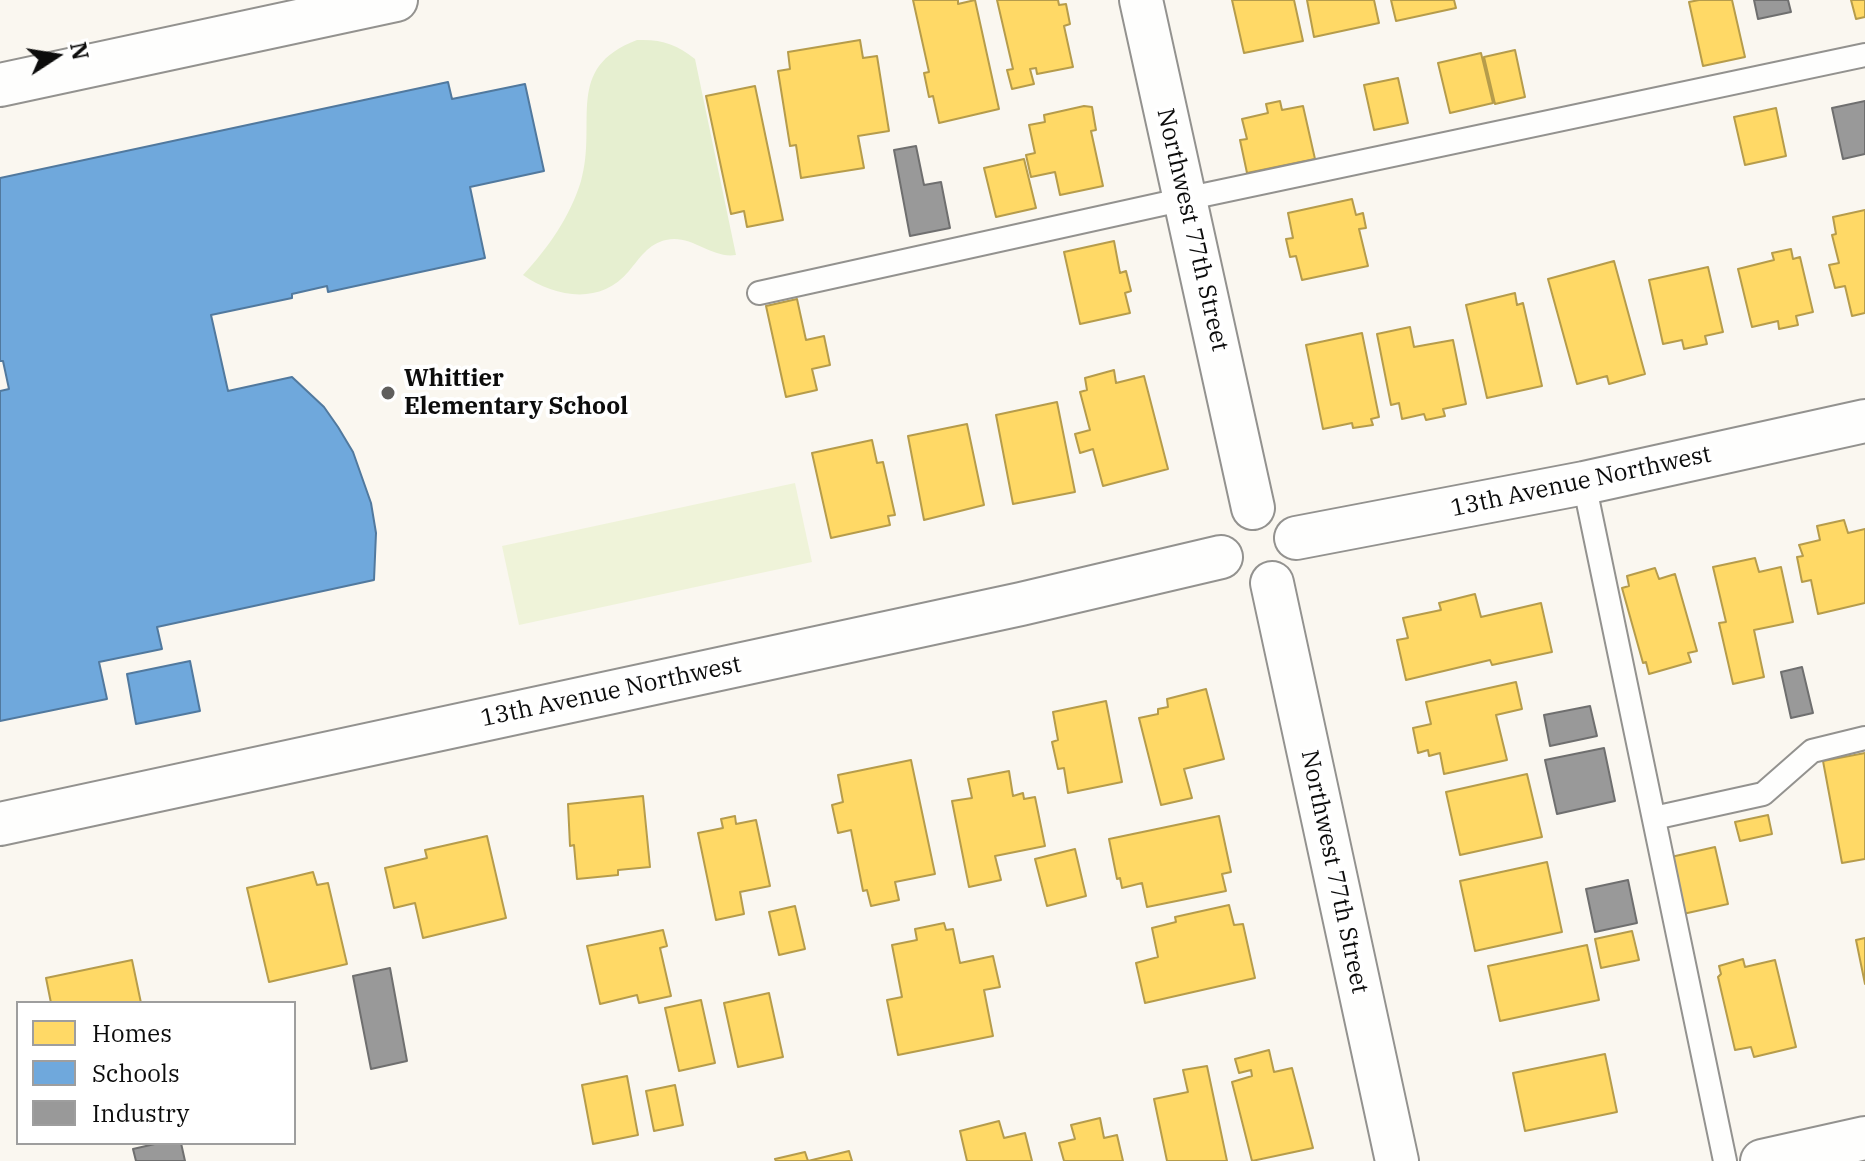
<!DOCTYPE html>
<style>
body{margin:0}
#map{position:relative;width:1865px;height:1161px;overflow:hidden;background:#faf7f0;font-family:"IBM Plex Serif",serif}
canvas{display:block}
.legend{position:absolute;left:16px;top:1001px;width:280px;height:144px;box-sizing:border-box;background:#fff;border:2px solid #9e9e9e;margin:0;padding:10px 14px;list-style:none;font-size:24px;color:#0c0c0c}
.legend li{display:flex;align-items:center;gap:16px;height:40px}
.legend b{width:40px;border:2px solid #9e9e9e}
.north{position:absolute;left:16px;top:16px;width:80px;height:80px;-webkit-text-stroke:6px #fff;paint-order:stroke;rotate:78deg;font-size:22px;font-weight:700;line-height:32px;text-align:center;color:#0c0c0c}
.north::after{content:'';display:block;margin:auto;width:28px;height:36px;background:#0c0c0c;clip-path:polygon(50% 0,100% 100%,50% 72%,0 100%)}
</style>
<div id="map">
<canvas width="1865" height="1161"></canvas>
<ul class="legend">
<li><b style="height:22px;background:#ffd966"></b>Homes</li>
<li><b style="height:22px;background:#6fa8dc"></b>Schools</li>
<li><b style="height:22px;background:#999"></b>Industry</li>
</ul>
<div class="north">N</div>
</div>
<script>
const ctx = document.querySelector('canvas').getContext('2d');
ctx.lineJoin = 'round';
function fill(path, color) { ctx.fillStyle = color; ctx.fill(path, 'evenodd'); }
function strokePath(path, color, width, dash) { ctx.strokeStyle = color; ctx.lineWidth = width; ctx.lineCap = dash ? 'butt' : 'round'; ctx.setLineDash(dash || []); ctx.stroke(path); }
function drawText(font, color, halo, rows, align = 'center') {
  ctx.font = font + ' "IBM Plex Serif",serif'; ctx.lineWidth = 8; ctx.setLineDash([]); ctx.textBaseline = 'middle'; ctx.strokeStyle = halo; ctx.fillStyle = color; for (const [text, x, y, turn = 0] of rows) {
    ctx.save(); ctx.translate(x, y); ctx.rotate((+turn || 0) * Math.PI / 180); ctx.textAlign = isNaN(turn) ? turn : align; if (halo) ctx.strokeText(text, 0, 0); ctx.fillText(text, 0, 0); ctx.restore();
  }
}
const green = new Path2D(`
 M637,40C662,39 676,44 695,59L736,255C711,259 692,234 666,240C648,244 640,258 629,271C600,306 555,297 523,275C548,248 570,217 581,181C598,122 563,68 637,40Z`);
const pitch = new Path2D(`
 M795,483L812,562L519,625L502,546Z`);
const homes = new Path2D(`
 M913,0H958V4L975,0L999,109L939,123L933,96L929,97L924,73L929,72Z
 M997,0H1058L1059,5L1066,4L1070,24L1064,26L1073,67L1037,74L1036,68L1030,69L1034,84L1012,89L1007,70L1013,69Z
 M1232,0H1294L1303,41L1244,53Z
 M1307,0H1374L1379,23L1314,37Z
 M1391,0H1454L1456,8L1396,21Z
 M1699,0H1732L1745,57L1703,66L1689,2Z
 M1851,0H1865V17L1856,19Z
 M860,40L863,58L877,56L889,131L858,136L864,168L801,178L796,145L790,146L778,71L790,69L788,52Z
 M1515,50L1525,97L1495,104L1484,57Z
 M1481,53L1493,103L1450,113L1438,63Z
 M1398,78L1408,123L1374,130L1364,85Z
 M755,86L783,220L747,227L744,211L731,214L706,96Z
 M1280,101L1282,110L1303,106L1315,159L1247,173L1240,140L1247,139L1242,119L1268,113L1266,104Z
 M1084,106L1092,107L1096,130L1091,131L1103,186L1060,195L1055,172L1031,177L1026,155L1035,153L1029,125L1045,122L1044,115Z
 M1776,108L1786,156L1745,165L1734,117Z
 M1024,159L1036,208L996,217L984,168Z
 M1352,199L1356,215L1363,213L1366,228L1359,229L1368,266L1302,280L1296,256L1290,257L1286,239L1293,238L1288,213Z
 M1865,210V313L1852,316L1845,286L1835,288L1829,265L1839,263L1832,235L1836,234L1833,217Z
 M1114,241L1120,273L1126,271L1131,291L1125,293L1130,313L1080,324L1064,252Z
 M1791,249L1793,259L1800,257L1813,312L1796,316L1798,325L1779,329L1778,321L1752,327L1738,269L1774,260L1772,253Z
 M1614,261L1645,374L1609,384L1607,376L1577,384L1548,279Z
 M1708,267L1723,332L1705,336L1707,344L1684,349L1682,340L1663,344L1649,280Z
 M1515,293L1517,305L1523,303L1542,386L1487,398L1466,305Z
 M797,299L806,340L824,336L830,365L812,369L817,390L786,397L766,306Z
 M1410,327L1414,347L1453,340L1466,404L1443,409L1445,416L1426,420L1424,414L1402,419L1399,403L1391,405L1377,334Z
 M1362,333L1379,417L1371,419L1373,425L1353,428L1352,423L1323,429L1306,345Z
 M1114,370L1116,383L1144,376L1168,469L1103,486L1093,449L1080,453L1075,434L1090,430L1080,392L1087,390L1085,378Z
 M1057,402L1075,492L1013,504L996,415Z
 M967,424L984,505L924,520L908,436Z
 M872,440L877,463L883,462L895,515L888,516L890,525L831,538L812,453Z
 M1844,520L1848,533L1865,529V603L1818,614L1811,580L1802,582L1797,557L1803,556L1799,545L1820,540L1817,526Z
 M1755,558L1759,572L1781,567L1793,622L1754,630L1764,677L1733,684L1719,623L1726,622L1713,567Z
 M1655,568L1659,579L1675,574L1697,651L1688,653L1691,662L1649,674L1646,662L1643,663L1622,588L1629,586L1627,576Z
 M1475,594L1481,617L1541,603L1552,652L1492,665L1490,660L1406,680L1397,640L1408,638L1403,618L1441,610L1439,603Z
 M1516,682L1522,709L1496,715L1507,760L1444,774L1440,753L1429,756L1428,750L1418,753L1413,728L1431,724L1426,702Z
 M1206,689L1224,759L1184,769L1192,798L1161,805L1139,718L1158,714V709L1168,707L1167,699Z
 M1106,701L1122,782L1068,793L1064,768L1058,769L1052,742L1058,740L1053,712Z
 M1865,753V859L1842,863L1823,761Z
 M911,760L935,874L895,882L899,900L871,906L867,890L863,891L851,830L838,833L832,805L843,802L838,775Z
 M1009,771L1013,796L1023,793L1024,799L1035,797L1045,846L995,856L1001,880L969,887L952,801L972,798L968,779Z
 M1527,774L1542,837L1460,855L1446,792Z
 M643,796L650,867L618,870V875L577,879L574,845L570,846L568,804Z
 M1768,815L1772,834L1740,841L1735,822Z
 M735,816L736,824L756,820L770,886L740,892L744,914L716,920L698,833L723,828L721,819Z
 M1219,816L1231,872L1222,874L1226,891L1147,907L1142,883L1122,888L1120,878L1117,879L1109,839Z
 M487,836L506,918L423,938L415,903L394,908L385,868L427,858L425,850Z
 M1715,847L1728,904L1683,914L1671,857Z
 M1075,849L1086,896L1047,906L1035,859Z
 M1547,862L1562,932L1475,951L1460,881Z
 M313,872L317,885L328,883L347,964L269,982L247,888Z
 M1229,905L1234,925L1243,924L1255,978L1145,1003L1136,963L1158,957L1152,928L1176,922L1175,917Z
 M795,906L805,949L779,955L769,912Z
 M944,923L946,930L953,929L960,963L993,956L1000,987L984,990L993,1036L898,1055L887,1000L902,997L892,945L917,940L915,929Z
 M663,930L667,946L660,948L671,996L639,1003L637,995L600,1004L587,946Z
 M1632,931L1639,960L1601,968L1595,939Z
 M1865,938V984L1856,940Z
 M1587,945L1599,1000L1500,1021L1488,966Z
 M1743,959L1745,967L1775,960L1796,1047L1754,1057L1751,1047L1735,1050L1718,977L1721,974L1719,966Z
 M132,960L141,1003H51L46,978Z
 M769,993L783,1057L738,1067L724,1003Z
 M701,1000L715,1063L679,1071L665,1008Z
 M1269,1050L1274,1072L1292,1068L1313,1148L1252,1161L1232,1082L1252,1076L1251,1070L1239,1073L1235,1059Z
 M1605,1054L1617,1112L1525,1131L1513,1073Z
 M1207,1066L1227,1161H1167L1154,1099L1188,1092L1183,1070Z
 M627,1076L638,1135L593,1144L582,1085Z
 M675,1085L683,1125L654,1131L646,1091Z
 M1100,1118L1104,1138L1117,1135L1123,1161H1064L1059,1143L1075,1139L1071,1125Z
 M999,1121L1004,1138L1025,1133L1032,1161H967L960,1131Z
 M849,1151L852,1161H776L775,1159L805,1152L808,1161Z`);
const schools = new Path2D(`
 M448,82L452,99L525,84L544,171L470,187L485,258L328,292L327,286L292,294V298L211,315L228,391L292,377L324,407L338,427L353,452L371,503L376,533L374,580L157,627L162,649L99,662L107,699L0,721V391L9,389L3,361H0V178Z
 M190,661L200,711L136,724L127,674Z`);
const industry = new Path2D(`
 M1754,0H1788L1791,12L1758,19Z
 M1865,101V154L1843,159L1832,108Z
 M916,146L924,185L941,182L950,228L910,236L894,150Z
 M1802,667L1813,713L1791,718L1781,672Z
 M1590,706L1597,736L1550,746L1544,715Z
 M1604,748L1615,801L1557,814L1545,760Z
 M1628,880L1637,923L1595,932L1586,889Z
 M390,968L407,1061L371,1069L353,976Z
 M159,1143H181L185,1161H136L133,1149Z`);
const lane = new Path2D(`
 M759,293L1185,199L1865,55
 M1584,483L1725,1161
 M1654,818L1763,794L1812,751L1865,738`);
const street = new Path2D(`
 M1141,0L1253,508
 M0,85L396,0
 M1296,538L1584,483L1865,421
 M1272,583L1397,1161
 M0,824L1021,604L1221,557
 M1762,1161L1865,1138`);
const markers = [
 [388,393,8,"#5f5e5c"]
];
const streetNames = [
 ["Northwest 77th Street",1192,230,77],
 ["13th Avenue Northwest",1581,482,-12],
 ["13th Avenue Northwest",611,692,-12],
 ["Northwest 77th Street",1334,872,78]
];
const poiNames = [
 ["Whittier",404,379],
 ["Elementary School",404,407]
];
fill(green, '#e6efd0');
fill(pitch, '#eff3d9');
fill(homes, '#ffd966');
strokePath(homes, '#b69c4b', 2);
fill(schools, '#6fa8dc');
strokePath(schools, '#51799e', 2);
fill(industry, '#999');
strokePath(industry, '#6f6f6f', 2);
strokePath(lane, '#93928f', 26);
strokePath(street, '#93928f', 46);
strokePath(lane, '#fefefd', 22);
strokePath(street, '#fefefd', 42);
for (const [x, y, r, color] of markers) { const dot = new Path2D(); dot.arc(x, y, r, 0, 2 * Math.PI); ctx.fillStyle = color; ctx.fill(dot); strokePath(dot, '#fff', 3); }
drawText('24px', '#0c0c0c', '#fff', streetNames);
drawText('bold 24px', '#0c0c0c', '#fff', poiNames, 'left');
</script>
